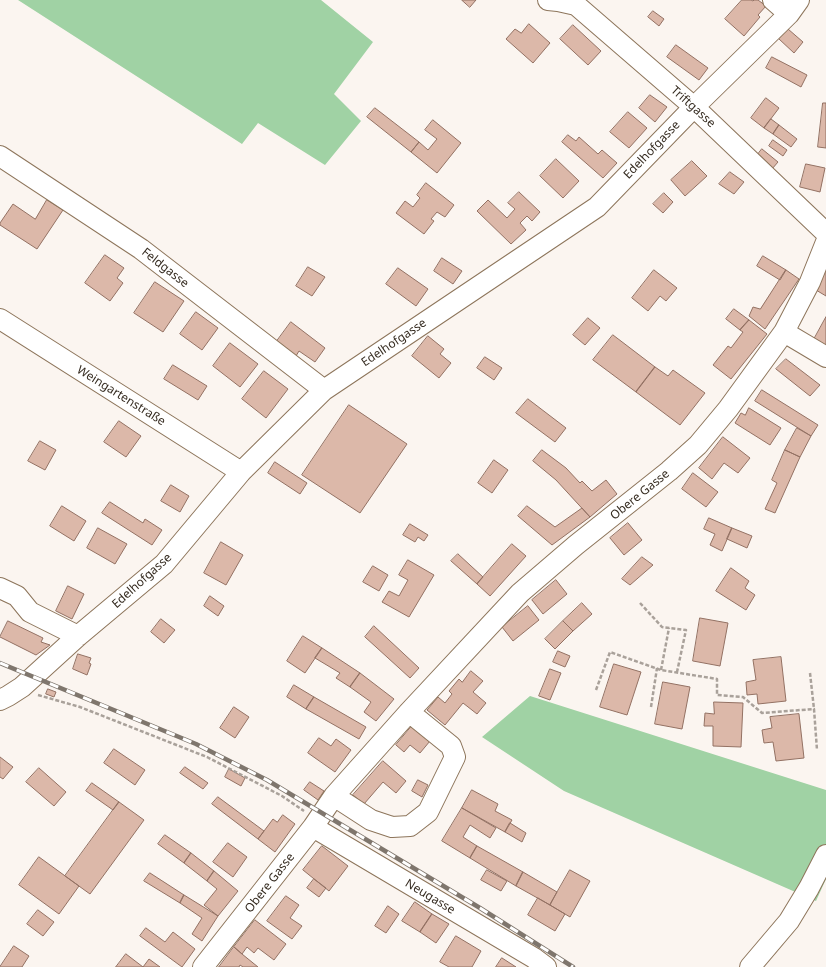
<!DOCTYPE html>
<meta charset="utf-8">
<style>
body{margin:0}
canvas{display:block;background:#fbf5f0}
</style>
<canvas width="826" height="967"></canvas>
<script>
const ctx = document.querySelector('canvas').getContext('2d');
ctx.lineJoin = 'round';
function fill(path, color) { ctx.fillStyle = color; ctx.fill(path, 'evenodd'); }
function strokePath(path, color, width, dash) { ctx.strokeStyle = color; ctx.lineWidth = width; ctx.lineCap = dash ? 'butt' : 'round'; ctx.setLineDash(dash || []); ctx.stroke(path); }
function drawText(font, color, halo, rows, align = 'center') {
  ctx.font = font + ' "Noto Sans",sans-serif'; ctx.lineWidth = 3; ctx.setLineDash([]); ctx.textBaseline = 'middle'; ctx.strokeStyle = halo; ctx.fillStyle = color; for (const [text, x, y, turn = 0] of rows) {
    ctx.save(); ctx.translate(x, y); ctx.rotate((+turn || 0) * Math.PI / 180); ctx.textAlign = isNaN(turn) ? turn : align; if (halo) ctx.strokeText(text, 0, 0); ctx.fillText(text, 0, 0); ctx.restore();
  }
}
const green = new Path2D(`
 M18,0H321L373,42L334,94L361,121L325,165L258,123L242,144Z
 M530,696L826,790V879L816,901L564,791L482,737Z`);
const building = new Path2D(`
 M462,0H476L470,7Z
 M742,0H751L753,1L754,0H758L766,6L758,15L760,17L744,36L725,19Z
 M653,11L664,19L659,26L648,17Z
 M529,24L550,43L533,63L506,39L515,29L521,33Z
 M573,25L601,51L588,65L560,39Z
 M788,29L803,42L794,53L779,39Z
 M676,45L708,68L699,80L667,57Z
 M772,57L807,75L801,87L766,68Z
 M650,95L667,107L655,122L639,108Z
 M766,98L779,108L764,128L751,118Z
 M823,103H826V148L818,147Z
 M375,108L419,142L411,152L367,117Z
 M628,112L647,128L629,148L610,132Z
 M771,119L779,125L773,134L764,128Z
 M433,120L461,143L437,173L411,152L419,142L428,150L437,139L425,130Z
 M779,125L797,139L791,147L773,134Z
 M568,135L576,141L579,137L598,154L602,150L617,163L603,178L562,142Z
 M773,140L787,150L783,156L769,146Z
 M762,149L778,162L772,169L756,157Z
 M556,159L579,181L563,198L540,176Z
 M692,161L707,176L685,196L671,180Z
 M806,164L825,168L820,192L800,187Z
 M730,172L744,182L734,194L719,184Z
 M426,183L454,205L445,217L437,212L431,219L434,221L424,234L396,213L405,201L413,207L420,198L417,195Z
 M519,192L540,212L532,221L527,216L520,223L526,230L511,244L477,211L488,200L507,218L515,209L508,203Z
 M664,193L673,202L663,213L653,204Z
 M47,200L63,210L37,249L0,225V223L13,204L35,219Z
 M105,255L124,268L117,278L123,283L110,301L85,283Z
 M763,256L786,270L780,280L757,266Z
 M442,258L462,271L453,284L434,271Z
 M308,267L325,277L312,296L296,286Z
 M398,268L428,289L416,306L386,284Z
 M825,269H826V296L816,290Z
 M654,270L677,288L666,301L660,296L648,311L632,298Z
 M786,270L799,279L765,329L749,316L753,307L760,309Z
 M155,282L184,301L163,332L134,313Z
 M734,309L749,320L740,330L726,319Z
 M196,312L218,328L202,350L180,334Z
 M826,317V350L812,343Z
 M588,318L600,328L585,345L573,335Z
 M749,320L767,334L731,379L713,365L728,346L731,348L743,332L740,330Z
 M291,322L325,348L315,362L299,351L296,356L277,341Z
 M613,335L655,367L636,392L593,360Z
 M428,336L444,349L440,354L451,363L439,378L412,356Z
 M230,343L258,364L240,387L213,366Z
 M485,357L502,368L494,380L477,368Z
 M786,359L820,385L810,396L776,369Z
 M173,365L207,386L198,400L164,379Z
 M655,367L668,376L673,370L705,393L680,425L636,392Z
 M264,371L288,389L266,418L242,399Z
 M762,390L818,425L811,436L755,401Z
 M528,399L566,428L555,442L516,413Z
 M349,405L407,444L360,513L302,475Z
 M749,408L781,428L770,445L735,423L741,413L745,415Z
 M119,421L141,436L126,457L104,442Z
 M797,428L811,436L800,457L785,450Z
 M723,437L750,458L738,473L724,463L712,479L699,468Z
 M40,441L56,450L45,470L28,461Z
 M542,450L566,468L580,483L582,481L592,491L606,480L617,494L590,517L556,480L533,461Z
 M785,450L800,457L775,513L765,509L777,483L772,480Z
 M494,460L508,470L492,493L478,483Z
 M275,462L307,483L300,494L268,473Z
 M693,473L718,492L706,507L682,489Z
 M171,485L189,496L180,512L161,501Z
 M110,502L143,523L145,519L162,530L152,545L102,513Z
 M62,506L86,521L74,541L50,526Z
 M527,506L555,527L582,508L590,517L552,545L518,516Z
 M709,518L732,528L722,551L710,545L715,534L704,529Z
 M628,523L642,540L624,555L610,538Z
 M410,524L428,535L424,541L418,537L415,542L403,535Z
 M98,528L127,544L115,564L87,548Z
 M732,528L752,536L747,548L727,539Z
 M221,542L243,555L226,585L204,573Z
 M512,544L526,556L490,596L477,584Z
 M458,554L483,577L477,584L451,561Z
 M642,557L653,565L630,585L622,579Z
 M408,560L434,575L409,617L382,602L389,591L399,596L408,580L399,575Z
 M373,566L388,575L379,591L363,582Z
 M731,568L749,581L745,588L755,595L746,610L716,591Z
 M556,580L567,594L543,614L532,600Z
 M68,586L84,594L72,619L56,611Z
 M210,596L224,606L218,616L204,606Z
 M582,603L592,614L573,631L563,621Z
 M528,606L539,620L513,641L502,627Z
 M700,618L728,623L720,666L693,661Z
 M161,619L175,630L164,643L151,632Z
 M8,621L43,638L41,642L50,645L36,655L0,637Z
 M563,621L573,631L555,649L545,639Z
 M374,626L419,668L410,678L365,637Z
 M303,636L322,648L305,673L287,661Z
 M322,648L360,673L350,687L336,678L340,673L315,658Z
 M558,651L570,656L565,667L553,662Z
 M78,654L91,658L89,663L91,664L87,675L73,669Z
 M781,657L786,701L758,704L757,694L747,695L746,682L756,680L753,660Z
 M614,664L641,672L627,715L600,707Z
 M550,669L561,673L550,700L539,696Z
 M471,671L483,681L473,692L486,703L477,714L463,703L445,725L427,710L438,697L445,703L452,694L449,691L459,679L462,682Z
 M360,673L394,699L376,721L364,712L371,702L350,687Z
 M663,682L690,687L682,729L655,724Z
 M294,685L314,697L306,709L287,697Z
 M48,689L56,692L54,697L46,694Z
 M314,697L366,727L359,739L306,709Z
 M714,702L743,703L741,747L713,746V726H704L705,713L714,714Z
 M234,707L249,717L235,738L220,728Z
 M799,714L804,758L776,761L773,742L764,743L762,730L772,728L770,717Z
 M412,726L430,741L420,753L410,745L404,752L396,745Z
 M319,738L331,746L336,739L351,750L335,772L308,753Z
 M114,749L145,770L135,785L104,763Z
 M0,757L13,767L3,779L0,777Z
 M383,761L406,781L396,793L383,782L364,804L353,795Z
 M185,767L208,783L203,789L180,773Z
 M39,768L66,792L54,806L26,782Z
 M229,769L245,778L241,786L225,777Z
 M418,780L428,785L422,797L412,791Z
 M310,782L324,791L318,800L304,790Z
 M92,783L119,802L113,810L86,791Z
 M472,790L498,804L495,811L512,820L505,832L462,808Z
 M218,797L264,831L258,839L212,804Z
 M119,802L144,820L90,894L65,876Z
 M462,808L496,828L490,838L470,825L463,837L477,846L470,858L442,841Z
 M283,815L295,824L275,852L258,839L273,819L277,822Z
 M510,823L526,833L522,842L505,832Z
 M165,835L191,853L184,863L158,844Z
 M228,843L247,857L233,877L213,862Z
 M322,846L348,866L329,891L303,870Z
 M477,846L523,872L516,886L470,858Z
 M191,853L214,871L207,881L184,863Z
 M39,857L79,886L59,914L19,885Z
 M487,870L507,881L501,891L481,880Z
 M570,870L590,881L570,917L550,905Z
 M214,871L238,891L218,916L204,905L217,889L207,881Z
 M523,872L557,892L550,905L516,886Z
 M150,873L184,895L180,903L144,881Z
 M314,879L326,888L319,897L307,888Z
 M184,895L218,916L202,941L192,934L202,918L180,903Z
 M286,896L299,905L290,918L302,926L292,939L267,921Z
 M538,898L565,914L555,931L528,915Z
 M415,902L432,914L420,932L402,921Z
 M388,906L399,914L386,933L375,926Z
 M38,910L54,922L43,936L27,924Z
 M432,914L449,924L436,943L420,932Z
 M255,920L286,944L274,960L258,948L254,953L247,947L242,954L234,947Z
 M146,928L165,942L173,932L195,949L182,967L140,936Z
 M456,936L481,951L472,967H449L440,962Z
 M14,946L29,956L22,967H0Z
 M234,947L242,954L258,967H243L240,965L239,967H219Z
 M126,954L143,967L149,959L160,967H116Z
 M502,958L516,967H496Z`);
const path = new Path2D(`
 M640,603L662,627L686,630L677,672
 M661,670L669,628
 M810,673L814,709
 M596,690L610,652L661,670L717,679V695L743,697L762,713L814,709L817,750
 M38,695L80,707L207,757L282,796L304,811
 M651,707L657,668`);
const minor = new Path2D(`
 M548,0L558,1L576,5L694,107L826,233
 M773,0L789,14
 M0,156L141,249L324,390
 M0,319L241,472
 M784,332L826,357
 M0,588L17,596L30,612L78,636
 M0,700L8,696L22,687L78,636L164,564L241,472L324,390L597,207L694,107L789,14L799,0
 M334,796L371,820L392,827L410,826L428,812L455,757L451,746L409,712
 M313,827L534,958L546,967
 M203,967L313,827L334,796L409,712L520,593L576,545L669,471L698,445L728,409L784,332L810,282L826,242
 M750,967L789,921L809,888L826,855`);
const rail = new Path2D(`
 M0,663L196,744L267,780L480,908L573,967`);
const streetNames = [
 ["Triftgasse",693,107,42],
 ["Edelhofgasse",652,150,-46],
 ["Feldgasse",165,268,38],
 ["Edelhofgasse",394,343,-34],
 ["Weingartenstraße",121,396,32],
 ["Obere Gasse",640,495,-39],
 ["Edelhofgasse",142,581,-42],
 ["Obere Gasse",270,883,-52],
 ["Neugasse",430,897,31]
];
fill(green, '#a0d2a4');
fill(building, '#dcb8a9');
strokePath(building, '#937163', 1);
strokePath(minor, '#8d755b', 22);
strokePath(path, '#a9a19a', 2.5, [4, 2]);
strokePath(minor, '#fff', 20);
strokePath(rail, '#7f766d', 4.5);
strokePath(rail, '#fff', 3, [9]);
drawText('12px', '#352b20', '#fff', streetNames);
</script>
